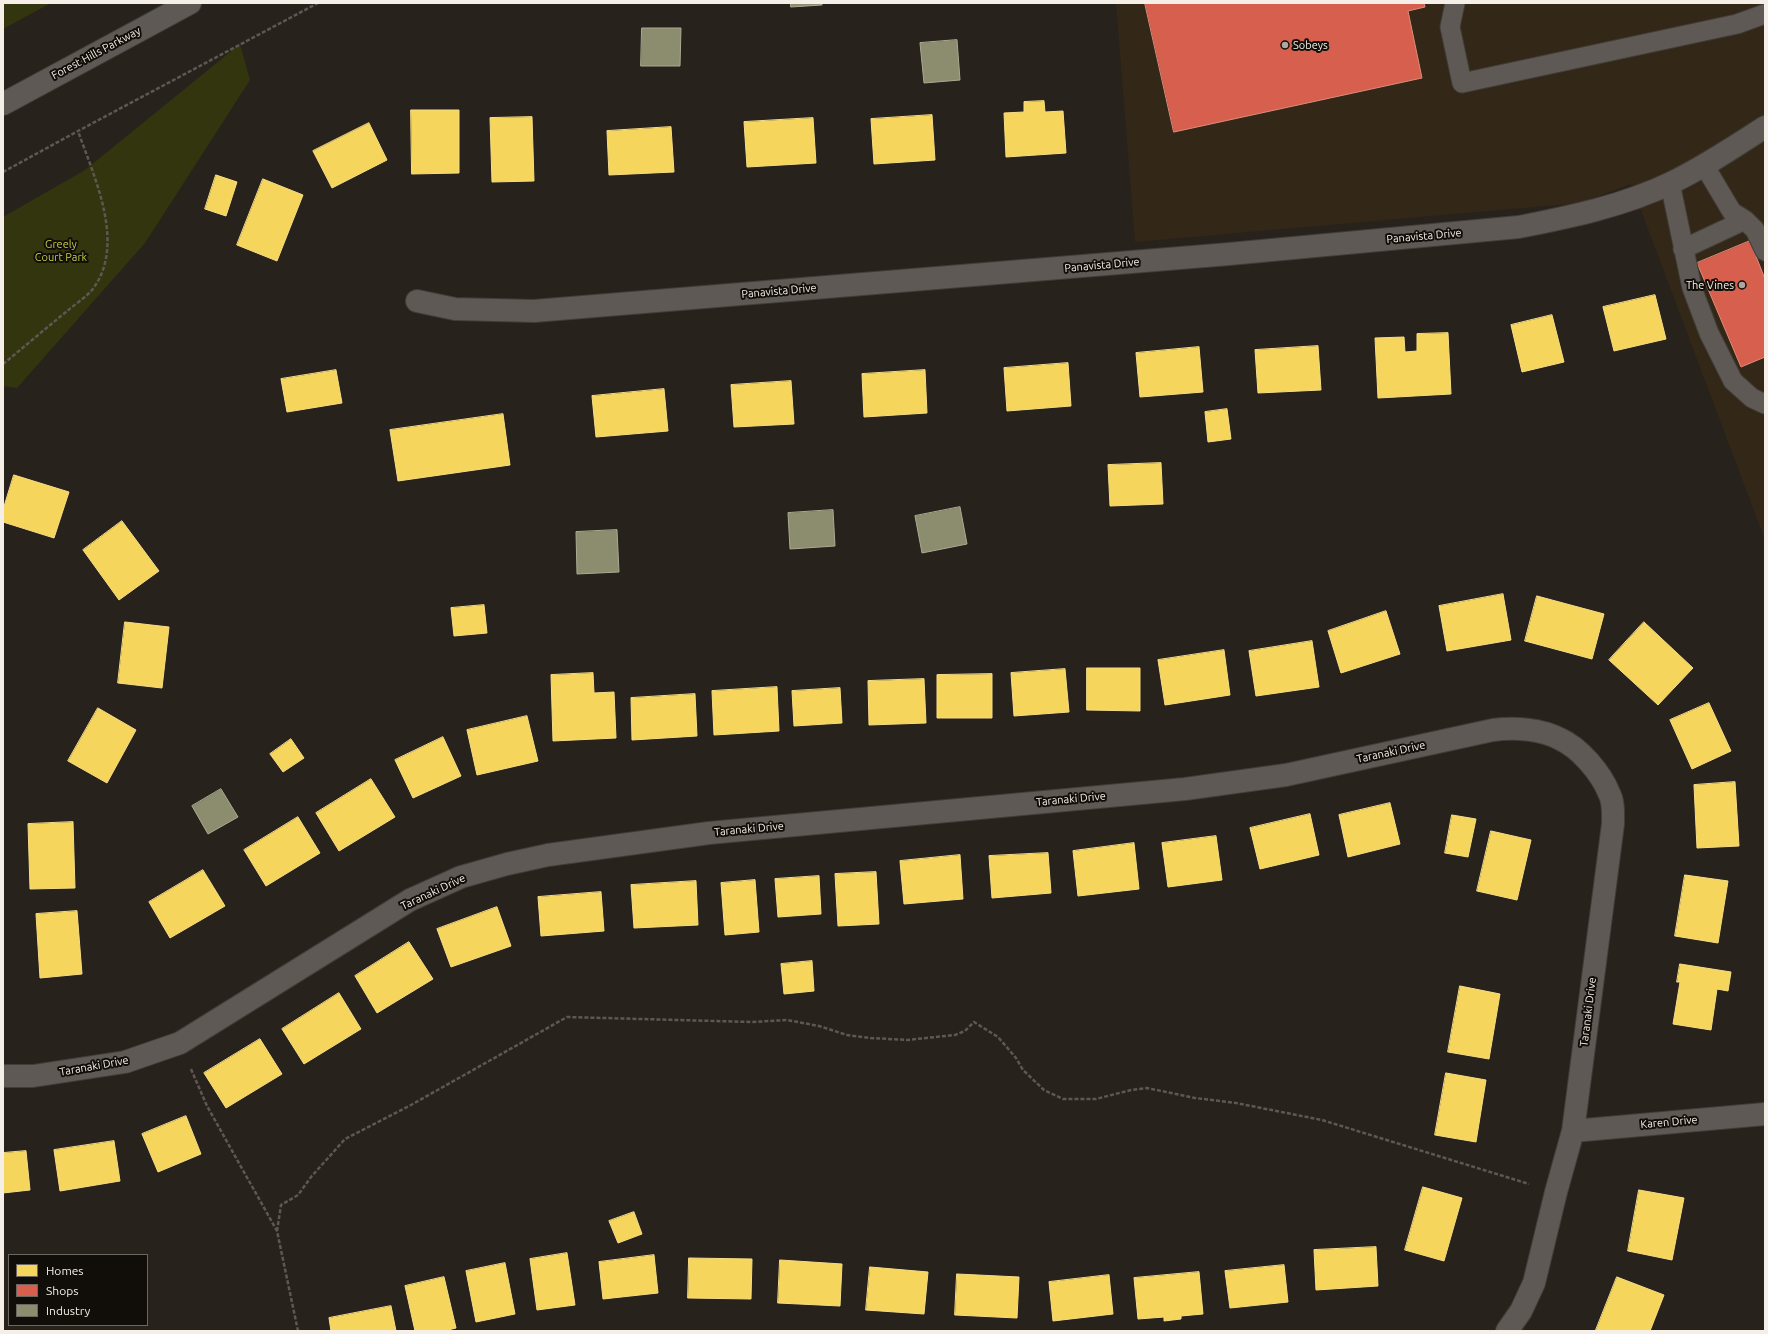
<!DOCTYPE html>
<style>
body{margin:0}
#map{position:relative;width:1768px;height:1334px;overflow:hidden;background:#28221c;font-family:Ubuntu,sans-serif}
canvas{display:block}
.frame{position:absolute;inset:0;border:4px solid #f5efe7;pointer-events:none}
.legend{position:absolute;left:8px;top:1254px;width:140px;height:72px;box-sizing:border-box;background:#110d08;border:1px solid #6c6761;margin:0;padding:5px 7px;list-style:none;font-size:12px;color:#f5efe7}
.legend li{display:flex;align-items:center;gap:8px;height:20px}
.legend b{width:20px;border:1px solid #6c6761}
</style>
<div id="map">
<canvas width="1768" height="1334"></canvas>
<div class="frame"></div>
<ul class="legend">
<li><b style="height:11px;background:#f6d55c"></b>Homes</li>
<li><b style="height:11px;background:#d6604d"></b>Shops</li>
<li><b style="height:11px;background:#8c8c6e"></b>Industry</li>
</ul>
</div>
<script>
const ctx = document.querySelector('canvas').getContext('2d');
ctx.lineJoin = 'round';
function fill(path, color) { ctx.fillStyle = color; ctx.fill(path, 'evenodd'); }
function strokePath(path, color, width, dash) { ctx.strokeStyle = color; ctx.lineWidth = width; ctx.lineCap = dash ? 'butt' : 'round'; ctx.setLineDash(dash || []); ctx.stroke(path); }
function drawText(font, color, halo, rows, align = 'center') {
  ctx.font = font + ' Ubuntu,sans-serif'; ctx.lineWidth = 4; ctx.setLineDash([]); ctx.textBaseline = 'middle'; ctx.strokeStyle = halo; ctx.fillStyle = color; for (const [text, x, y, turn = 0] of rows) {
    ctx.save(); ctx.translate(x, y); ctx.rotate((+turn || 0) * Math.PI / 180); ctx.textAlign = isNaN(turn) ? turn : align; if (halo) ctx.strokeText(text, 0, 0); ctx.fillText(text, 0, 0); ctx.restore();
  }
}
const built = new Path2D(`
 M1116,3H1765V540L1631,184L1580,203L1135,242Z`);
const green = new Path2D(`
 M3,3H51L3,29Z
 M240,44L250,80L145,243L17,388L3,386V217L85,170Z`);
const homes = new Path2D(`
 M1044,101L1045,112L1063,111L1066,153L1006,157L1004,113L1024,112V102Z
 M411,110H459V173L412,174Z
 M932,115L935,160L874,164L871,119Z
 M532,117L534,181L492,182L490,118Z
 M813,118L816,163L747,167L744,122Z
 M369,123L387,160L332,188L313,151Z
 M671,127L674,172L609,175L607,131Z
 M216,175L237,182L226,216L205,209Z
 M263,179L303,195L277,261L237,245Z
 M1655,295L1666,339L1614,351L1603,307Z
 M1552,315L1564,362L1522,372L1511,325Z
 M1448,333L1451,394L1378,398L1375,338L1404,337L1405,352L1417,351V334Z
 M1318,346L1321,390L1258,393L1255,350Z
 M1199,347L1203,392L1140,397L1136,353Z
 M1068,363L1071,406L1007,411L1004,368Z
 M336,370L342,403L287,412L281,379Z
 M925,370L927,413L864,417L862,374Z
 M791,381L794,424L734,427L731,385Z
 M664,389L668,431L596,437L592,396Z
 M1227,409L1231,439L1208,442L1205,412Z
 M503,414L510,465L398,481L390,430Z
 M1161,463L1163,504L1110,506L1108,465Z
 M14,475L69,492L54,538L3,522V510Z
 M122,521L159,571L119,600L83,550Z
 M1503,594L1511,640L1447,651L1439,606Z
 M1537,596L1604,614L1592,659L1525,641Z
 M484,605L487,633L454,636L451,608Z
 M1386,611L1400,654L1341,673L1328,631Z
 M125,622L169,627L162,688L118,683Z
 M1644,622L1693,668L1658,705L1609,660Z
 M1312,641L1319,687L1256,696L1249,651Z
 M1224,650L1230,695L1165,705L1158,660Z
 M1087,668H1140V711L1087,710Z
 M1065,669L1069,712L1014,716L1011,673Z
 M593,673L594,693L614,692L616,738L553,741L551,675Z
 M992,674V718H937V675Z
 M924,679L926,723L869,725L868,681Z
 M777,687L779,731L714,735L712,691Z
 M840,688L842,723L794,726L792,691Z
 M695,694L697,736L632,740L631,698Z
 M1709,703L1731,751L1692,769L1670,720Z
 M98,708L136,730L107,783L68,761Z
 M527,716L538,761L477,775L467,730Z
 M443,737L461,776L413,798L395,760Z
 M291,739L304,758L283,772L270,754Z
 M371,779L395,817L339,851L316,813Z
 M1735,782L1739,846L1697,848L1694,785Z
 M1390,803L1400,844L1348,857L1339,815Z
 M1310,814L1319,855L1260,869L1250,828Z
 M1452,815L1476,819L1468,857L1445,853Z
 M298,817L320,853L266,886L244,850Z
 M73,822L75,888L30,889L28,824Z
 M1491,831L1531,840L1517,900L1477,891Z
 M1216,836L1222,880L1168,887L1162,843Z
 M1134,843L1139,889L1078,896L1073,851Z
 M1048,853L1051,893L992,898L989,856Z
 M960,855L963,899L904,904L900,861Z
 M203,870L225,906L170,938L149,902Z
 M876,872L879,924L838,926L835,874Z
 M1685,875L1728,881L1718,943L1675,936Z
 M819,876L821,914L778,917L775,879Z
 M755,880L759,932L725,935L721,883Z
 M696,881L698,925L634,928L631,885Z
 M601,892L604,931L541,936L538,897Z
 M497,907L511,946L451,967L437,929Z
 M77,911L82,974L40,978L36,914Z
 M409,942L433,979L377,1013L355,976Z
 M812,961L814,991L784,994L781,964Z
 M1680,964L1731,972L1728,991L1717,989L1711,1030L1673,1024L1680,982H1677Z
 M1460,986L1500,994L1489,1059L1448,1052Z
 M339,993L361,1029L304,1064L282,1029Z
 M260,1039L282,1074L226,1108L204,1073Z
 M1446,1073L1486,1080L1476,1142L1435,1135Z
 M186,1116L201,1154L158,1172L142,1134Z
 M114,1141L120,1181L60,1191L54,1150Z
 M26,1151L30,1190L3,1193V1153Z
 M1423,1187L1462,1198L1444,1261L1405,1250Z
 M1639,1190L1684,1198L1672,1260L1628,1251Z
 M634,1212L642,1234L618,1243L609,1221Z
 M1376,1247L1378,1286L1316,1290L1314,1250Z
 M567,1253L575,1305L537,1310L530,1259Z
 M654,1255L658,1293L603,1299L599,1262Z
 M689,1258L752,1259L751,1299L688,1298Z
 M780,1260L842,1264L840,1306L778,1303Z
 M505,1263L515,1314L476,1322L466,1271Z
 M1284,1265L1288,1302L1230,1308L1225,1271Z
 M870,1267L928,1272L924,1314L866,1310Z
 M1199,1272L1203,1314L1181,1316V1319L1164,1321V1317L1138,1319L1134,1278Z
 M957,1274L1019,1277L1017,1318L955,1315Z
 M1109,1275L1113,1314L1053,1321L1049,1282Z
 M444,1277L456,1328L444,1331H415L405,1286Z
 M1617,1277L1664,1295L1650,1331H1600L1596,1330Z
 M391,1306L396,1331H331L329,1318Z`);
const shops = new Path2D(`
 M1145,3H1424L1425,7L1408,11L1422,78L1174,132Z
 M1750,241L1765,279V357L1741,367L1697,263Z`);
const industry = new Path2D(`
 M791,3H822V5L791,7Z
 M642,28H681L680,66H641Z
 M957,40L960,80L924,83L920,43Z
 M960,507L967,544L922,553L915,516Z
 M833,510L835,546L790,549L788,513Z
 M617,530L619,572L577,574L576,532Z
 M221,789L238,817L208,834L192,806Z`);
const path = new Path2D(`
 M3,172L78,131L318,3
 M3,364C24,347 45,329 66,312C74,305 85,298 92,290C127,245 94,177 78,131
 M191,1069L207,1106L277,1231L298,1331
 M277,1231L281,1205L298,1195L311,1177L345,1139L411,1105L567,1017L752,1022L787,1020L819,1026L847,1035L871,1038L907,1040L955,1035L965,1031L974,1022L998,1037L1016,1058L1023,1070L1044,1090L1063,1099H1096L1131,1090L1147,1088L1195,1098L1236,1103L1322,1120L1529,1184`);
const lane = new Path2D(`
 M1455,3L1450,27L1462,83L1737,24L1765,14
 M1704,165L1732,212L1745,220L1755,230L1765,251
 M1670,183L1692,288L1709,333L1733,381L1752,398L1765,404
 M1683,249L1745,220`);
const street = new Path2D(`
 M417,301L455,309L534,311L1229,254L1519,227C1570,217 1623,206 1671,183C1704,167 1734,147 1765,127
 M3,1076H33L125,1062L180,1043L410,900L461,877L507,864L548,855L709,833L1185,789L1286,775L1493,730C1514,727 1541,729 1560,739C1580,748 1601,773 1609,793C1614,802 1613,814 1613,824L1573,1131L1556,1192L1534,1283L1521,1311L1507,1331
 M1573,1131L1765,1114`);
const secondary = new Path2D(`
 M3,104L190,3`);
const markers = [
 [1285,45,4,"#ada7a0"],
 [1742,285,4,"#ada7a0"]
];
const poiNames = [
 ["Sobeys",1293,45],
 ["The Vines",1734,285,"right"]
];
const streetNames = [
 ["Forest Hills Parkway",96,53,-28],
 ["Panavista Drive",1424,236,-5],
 ["Panavista Drive",1102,265,-5],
 ["Panavista Drive",779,291,-5],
 ["Taranaki Drive",1391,752,-12],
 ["Taranaki Drive",1071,799,-5],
 ["Taranaki Drive",749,829,-5],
 ["Taranaki Drive",433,892,-25],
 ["Taranaki Drive",1588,1012,-83],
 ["Taranaki Drive",94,1066,-10],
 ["Karen Drive",1669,1122,-5]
];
const parkNames = [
 ["Greely",61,244],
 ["Court Park",61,257]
];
fill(built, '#332718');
fill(green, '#33350e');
fill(homes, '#f6d55c');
strokePath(homes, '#f6dd86', 1);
fill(shops, '#d6604d');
strokePath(shops, '#df8b7b', 1);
fill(industry, '#8c8c6e');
strokePath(industry, '#acaa92', 1);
strokePath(lane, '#413d38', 21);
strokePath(street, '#413d38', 24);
strokePath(secondary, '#413d38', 24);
strokePath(path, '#5d5854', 2.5, [4, 2]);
strokePath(lane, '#5e5955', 19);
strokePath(street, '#5e5955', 22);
strokePath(secondary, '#5e5955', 22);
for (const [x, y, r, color] of markers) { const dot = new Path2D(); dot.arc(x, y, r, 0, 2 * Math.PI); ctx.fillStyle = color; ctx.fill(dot); strokePath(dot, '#110d08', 1.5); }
drawText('11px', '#f5efe7', '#110d08', poiNames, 'left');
drawText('11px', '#f5efe7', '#110d08', streetNames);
drawText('11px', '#c2ca4a', '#110d08', parkNames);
</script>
